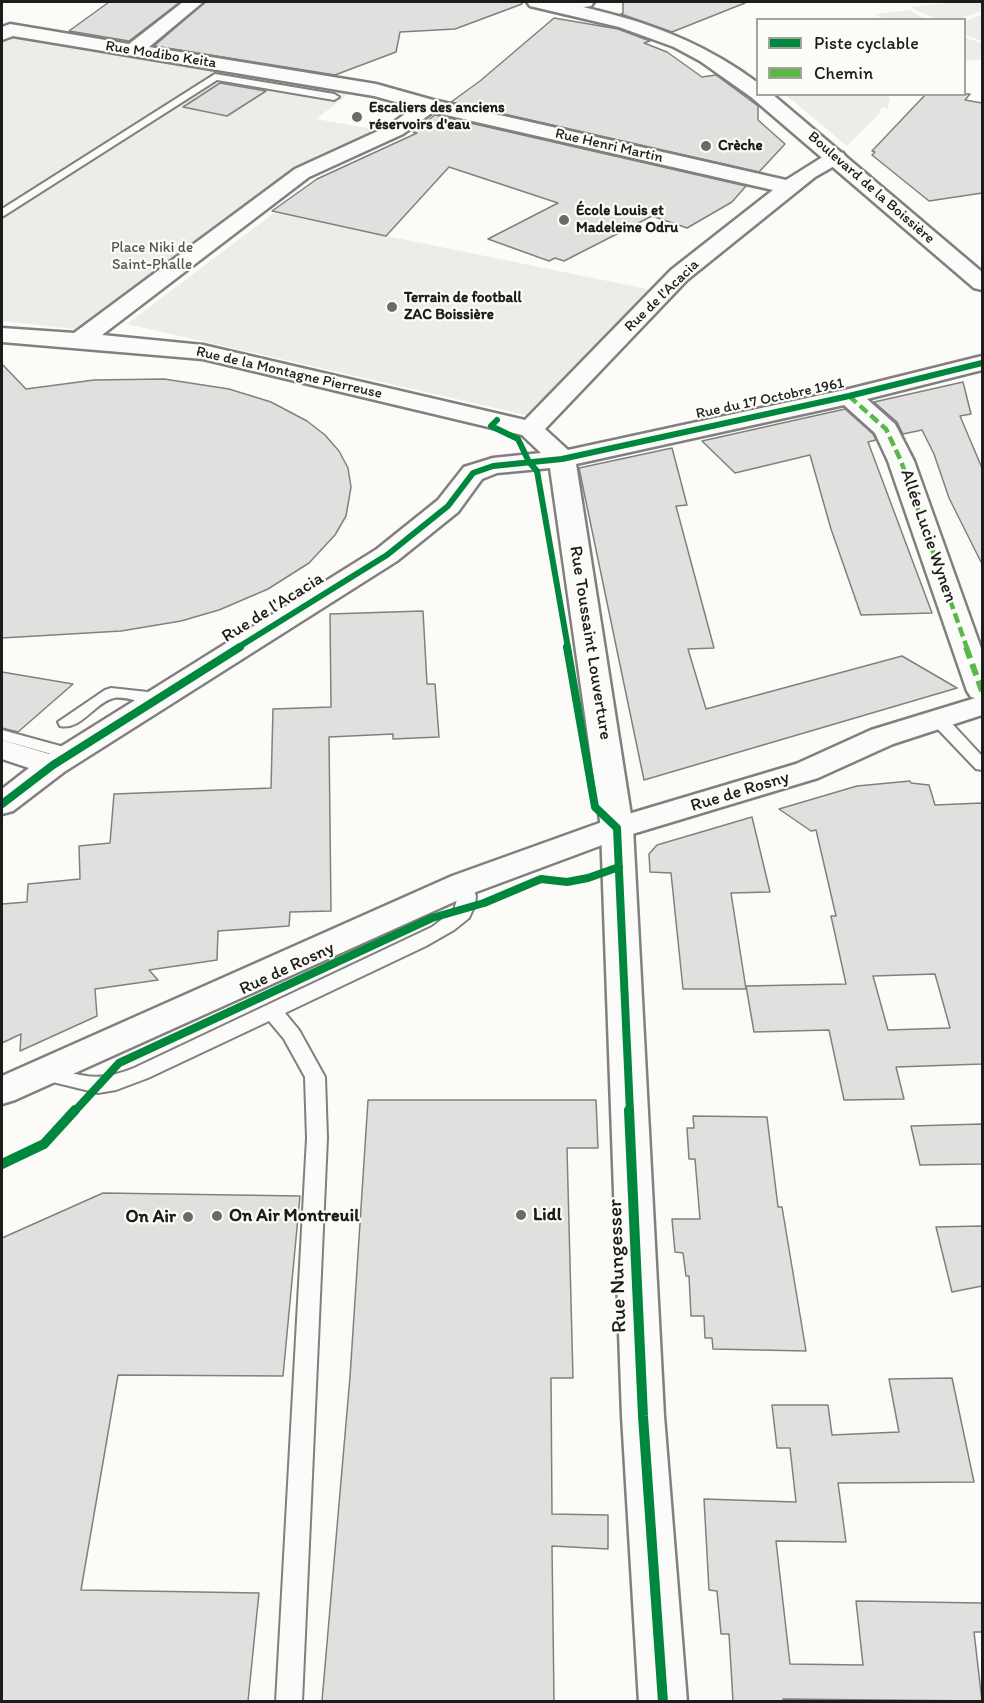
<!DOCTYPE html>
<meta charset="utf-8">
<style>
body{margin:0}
#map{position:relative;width:984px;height:1703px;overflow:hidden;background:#fcfbf8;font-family:Itim,sans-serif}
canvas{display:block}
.frame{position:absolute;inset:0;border:3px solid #1c1c1c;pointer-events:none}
.legend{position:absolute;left:756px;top:18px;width:210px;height:78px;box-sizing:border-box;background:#fdfcf7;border:2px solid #a3a29f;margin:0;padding:8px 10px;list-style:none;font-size:18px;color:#1c1c1c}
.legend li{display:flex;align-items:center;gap:12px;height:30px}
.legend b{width:30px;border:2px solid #a3a29f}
</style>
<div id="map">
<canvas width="984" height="1703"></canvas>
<div class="frame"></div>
<ul class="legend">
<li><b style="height:8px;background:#00873e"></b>Piste cyclable</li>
<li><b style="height:8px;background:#58b947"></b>Chemin</li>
</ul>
</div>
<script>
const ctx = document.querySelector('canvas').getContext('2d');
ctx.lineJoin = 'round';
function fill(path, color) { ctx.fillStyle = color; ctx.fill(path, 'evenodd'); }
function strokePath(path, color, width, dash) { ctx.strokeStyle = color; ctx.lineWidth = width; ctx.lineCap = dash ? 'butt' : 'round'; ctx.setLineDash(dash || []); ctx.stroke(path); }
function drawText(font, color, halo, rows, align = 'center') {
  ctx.font = font + ' Itim,sans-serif'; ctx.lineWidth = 4.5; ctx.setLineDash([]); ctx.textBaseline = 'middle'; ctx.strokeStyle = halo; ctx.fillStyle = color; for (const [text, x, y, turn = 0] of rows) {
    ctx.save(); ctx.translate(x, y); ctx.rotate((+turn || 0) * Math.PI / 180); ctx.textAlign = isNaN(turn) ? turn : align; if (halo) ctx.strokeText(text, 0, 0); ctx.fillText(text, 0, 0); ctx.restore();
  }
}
const green = new Path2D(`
 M955,2H982V11C952,22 940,25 911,7Z
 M910,10L925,19H882L875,14Z
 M982,15V41L965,35V21Z
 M9,33L350,93L316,119L385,131L294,172L84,330L2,321V37Z
 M964,37L982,43V59L965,61Z
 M786,95H885L890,98L888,108L882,107L878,115L847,146Z
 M449,114L749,182L757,190L581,152L447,119Z
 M274,213L652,290L531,416L127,324Z`);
const building = new Path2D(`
 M109,2H180L129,41L69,31Z
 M205,2H522V4L455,29L400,32L396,52L335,75L154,46Z
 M623,2H744L745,3L672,32L621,14L623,13Z
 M554,18L618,29L650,41L644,43L667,52L702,77L716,75L758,106V120L785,144L759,172L451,102L480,81Z
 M220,83L266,91L227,116L183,107Z
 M926,94H970L965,100L982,103V193L929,201L872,155L875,152L872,151Z
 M435,115L746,186L732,202L687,228L652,216L564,261L555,258L549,261L488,239L558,203L449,167L386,236L272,211L317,179L417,133L413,132Z
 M2,364L26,389L94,380L164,379L229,389L271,402L307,421L325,435L339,451L348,468L351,487L346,516L335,535L309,563L268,589L219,610L181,621L121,631L2,638Z
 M963,382L971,414L960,416L982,468V564L949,498L934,454L922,430L903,434L897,422L874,402Z
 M845,409L873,434L876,440L868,442L932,613L861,615L831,529L810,455L735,473L702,441Z
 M672,448L687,505L676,506L714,648L688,649L706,709L902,656L957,688L644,780L579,468Z
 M423,611L427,684H435L439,737L393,739V734L329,737L331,911L290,912L289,926L218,931L217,960L149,970L158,980L95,989L97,1016L20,1051L21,1034L2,1043V904L27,902L28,884L80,879L79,846L110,843L114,794L271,788L273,709L331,707L330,614Z
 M2,672L73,684L18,732L2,728Z
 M910,781L911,783L929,785L935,805L982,803V1064L896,1067L904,1099L844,1100L829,1030L754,1032L746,986L846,984L831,916H836L816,830L811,831L779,809L857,786ZM935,974L950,1028L888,1030L873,976Z
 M752,817L770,892L731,893L746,989H683L671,873L650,872L649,854L657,845Z
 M368,1100H596L598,1148H567L573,1378H551L552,1514L608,1515V1549L552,1546L554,1701H322L350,1377Z
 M693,1116L767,1117L778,1207H782L806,1351L713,1349L712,1338H705L704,1316H691L689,1276H686L683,1253L675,1252L672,1219H700L695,1159H689L687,1128H694Z
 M982,1124V1164L920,1165L911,1126Z
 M103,1193L300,1196L283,1376L118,1375L81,1590L259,1593L248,1701H2V1238Z
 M982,1226V1286L952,1292L936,1227Z
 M952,1378L974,1482L838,1483L846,1542L776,1541L790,1664L863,1665L856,1601L982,1603V1632H974L982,1701L783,1699V1701H733L729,1634H721L717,1591L709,1590L704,1499L796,1502L790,1448H777L772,1405H828L832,1435L899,1432L889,1379Z`);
const lane = new Path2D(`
 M215,74L334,94L339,97L334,100L217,80L2,217V209Z
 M111,688L157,693L165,698C155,711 129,695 114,698C95,702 81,731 60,726L58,722L105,690Z
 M938,714L944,715L982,756V770L976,769L932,723L930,719Z
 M2,730L75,750L78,754L75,758L69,759L2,740Z
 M464,878L470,880L476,896L475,905L469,918L454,930L426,946L285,1013L299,1030L325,1077L327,1138L302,1702H276L307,1138L305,1077L284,1039L269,1021L148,1078L116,1090L98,1093L36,1078L33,1073L36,1068L43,1066C83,1075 94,1084 134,1068L432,927L454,910L458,896L455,884L458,880Z`);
const street = new Path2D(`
 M183,2H203L149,47L376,84L433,100L786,180L829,153L836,151L843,153L846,157L843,161L815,177L687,280L545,429L568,450L849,389L982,356V370L867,399L895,424L914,461L982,651V700L971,697L967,691L888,461L875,433L844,405L576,464L633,828L664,1416L687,1702H639L622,1416L601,828L550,468L497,473L482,479L458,512L397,561L64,772L13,811L2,814V789L29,768L2,759V740L49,754L377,549L438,500L464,467L493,458L541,453L522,435L203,359L2,342V328L74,333L295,169L389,126L414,107L374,96L13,36L2,40V27L10,24L129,44ZM433,112L773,190L671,270L525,420L203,345L102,335L309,177L403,134Z
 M551,2H594L591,6L557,11L551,10L548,6Z`);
const secondary = new Path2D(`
 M527,2C552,0 575,5 599,11C657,25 710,47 758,83V94H772L982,272V290L974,288L751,97L700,61L674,47L619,27L530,6Z
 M982,696V715L893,744L818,778L629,835L476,892L15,1100L2,1104V1076L452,876L605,821L796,764L871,730Z`);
const quietFar1 = new Path2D(`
 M849,396L886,429L901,461L967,648`);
const quiet = new Path2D(`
 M966,647L982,691`);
const cyclewayFar2 = new Path2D(`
 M497,420L491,426L518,439L529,462L537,471L568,648
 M237,648L387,555L448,506L473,473L493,466L562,459L849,396L982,363`);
const cyclewayFar1 = new Path2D(`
 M567,647L595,807L617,828L630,1112
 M2,804L53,765L240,647
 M74,1112L119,1063L432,918L484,903L541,879L567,882L588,878L619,867`);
const cycleway = new Path2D(`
 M629,1110L643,1416L663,1702
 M2,1164L44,1144L75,1110`);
const markers = [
 [357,117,6,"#6a6a69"],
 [706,146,6,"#6a6a69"],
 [564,220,6,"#6a6a69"],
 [392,307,6,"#6a6a69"],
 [521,1215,6,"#6a6a69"],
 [217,1216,6,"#6a6a69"],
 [188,1217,6,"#6a6a69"]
];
const farStreetnames = [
 ["Rue Modibo Keita",161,55,9],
 ["Rue Henri Martin",609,146,13],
 ["Boulevard de la Boissière",871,188,41],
 ["Rue de l'Acacia",662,296,-44],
 ["Rue de la Montagne Pierreuse",289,373,13],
 ["Rue du 17 Octobre 1961",770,399,-12]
];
const farPoinames = [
 ["Escaliers des anciens",369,108],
 ["réservoirs d'eau",369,125],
 ["Crèche",718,146],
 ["École Louis et",576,211],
 ["Madeleine Odru",576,228],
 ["Terrain de football",404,298],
 ["ZAC Boissière",404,315]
];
const farParknames = [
 ["Place Niki de",152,248],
 ["Saint-Phalle",152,265]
];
const streetNames = [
 ["Allée Lucie Wynen",928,536,71],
 ["Rue de l'Acacia",273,608,-32],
 ["Rue Toussaint Louverture",590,643,81],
 ["Rue de Rosny",740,792,-17],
 ["Rue de Rosny",287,969,-25]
];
const poiNames = [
 ["Lidl",533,1215],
 ["On Air Montreuil",229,1216],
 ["On Air",176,1217,"right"]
];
const nearStreetnames = [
 ["Rue Nungesser",618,1266,-92]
];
fill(green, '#edece8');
fill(building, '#e1e0de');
strokePath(building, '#81807f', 1.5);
strokePath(lane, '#81807f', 4);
strokePath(street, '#81807f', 5);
strokePath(secondary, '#81807f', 5);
fill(lane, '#fbfbf9');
fill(street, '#fbfbf9');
fill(secondary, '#fbfbf9');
strokePath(quietFar1, '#58b947', 4.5, [10, 4.5]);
strokePath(quiet, '#58b947', 6, [12, 6]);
strokePath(cyclewayFar2, '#00873e', 6);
strokePath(cyclewayFar1, '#00873e', 8);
strokePath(cycleway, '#00873e', 10);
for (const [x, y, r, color] of markers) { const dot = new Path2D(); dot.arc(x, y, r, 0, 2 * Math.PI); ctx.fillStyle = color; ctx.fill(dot); strokePath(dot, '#fdfcf7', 2); }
drawText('15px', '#1c1c1c', '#fdfcf7', farStreetnames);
drawText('bold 15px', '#1c1c1c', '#fdfcf7', farPoinames, 'left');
drawText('15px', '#575655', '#fdfcf7', farParknames);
drawText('18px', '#1c1c1c', '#fdfcf7', streetNames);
drawText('bold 18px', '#1c1c1c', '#fdfcf7', poiNames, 'left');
drawText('21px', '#1c1c1c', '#fdfcf7', nearStreetnames);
</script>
